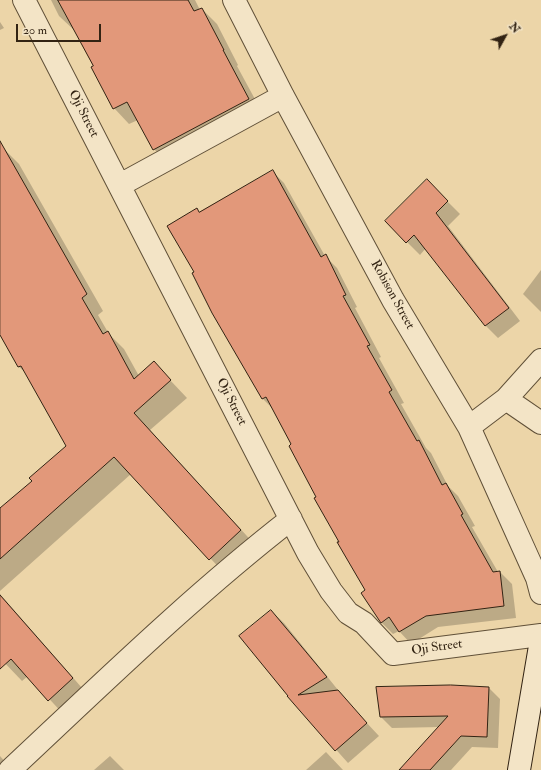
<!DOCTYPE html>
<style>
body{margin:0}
#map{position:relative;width:541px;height:770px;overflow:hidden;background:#ecd5a8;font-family:"IM FELL Double Pica",serif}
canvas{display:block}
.north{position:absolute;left:485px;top:16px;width:40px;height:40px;-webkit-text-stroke:3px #f3e4c6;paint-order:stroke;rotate:50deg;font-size:11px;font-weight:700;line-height:16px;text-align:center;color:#322313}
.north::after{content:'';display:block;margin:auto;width:14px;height:18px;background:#322313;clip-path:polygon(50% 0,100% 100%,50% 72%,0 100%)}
.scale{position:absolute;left:16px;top:24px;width:85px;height:18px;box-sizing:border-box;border:2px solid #322313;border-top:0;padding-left:5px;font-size:12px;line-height:14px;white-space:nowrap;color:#322313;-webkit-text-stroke:3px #f3e4c6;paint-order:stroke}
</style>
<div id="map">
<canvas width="541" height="770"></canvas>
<div class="north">N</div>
<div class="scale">20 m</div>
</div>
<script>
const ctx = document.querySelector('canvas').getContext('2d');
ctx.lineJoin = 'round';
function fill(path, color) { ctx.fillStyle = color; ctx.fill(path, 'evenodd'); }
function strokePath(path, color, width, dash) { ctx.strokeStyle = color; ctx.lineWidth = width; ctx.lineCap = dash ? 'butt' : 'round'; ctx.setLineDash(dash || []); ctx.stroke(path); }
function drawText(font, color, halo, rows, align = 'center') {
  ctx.font = font + ' "IM FELL Double Pica",serif'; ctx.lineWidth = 3.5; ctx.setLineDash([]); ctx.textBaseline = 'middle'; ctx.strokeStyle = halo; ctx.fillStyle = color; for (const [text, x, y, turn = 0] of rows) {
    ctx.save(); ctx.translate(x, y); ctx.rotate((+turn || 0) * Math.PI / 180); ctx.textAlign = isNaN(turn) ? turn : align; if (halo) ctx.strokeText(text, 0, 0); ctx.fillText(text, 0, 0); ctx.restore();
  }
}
const shadow = new Path2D(`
 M51,0H195L200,10L202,9L217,24L238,65L237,66L263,114L169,165L154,149L138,120L129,124L114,108L94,66L75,31L59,16Z
 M0,22L4,28L0,30Z
 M2,147L19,164L103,311L98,315L109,334L124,349L139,376L154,363L187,398L150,430L257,547L227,576L131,474L0,591V510L33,481L67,446L27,374L19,367L0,333V148Z
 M272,171L284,183L325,256L337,268L357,307L355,308L381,357L379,358L404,403L401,404L426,448L431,453L448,486L458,496L475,526L472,527L498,572H500L512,584L516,618L438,627L411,644L399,631L393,634L381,622L367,591L340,542L292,445L273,409L263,399L213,312L196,273L197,210L200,213Z
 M427,181L460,214L448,226L520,321L498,338L486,326L426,248L420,255L386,221Z
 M541,270V312L523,294Z
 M0,594L89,696L66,717L28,676L22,681L0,658Z
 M271,611L284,623L338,690L337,691L379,736L348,763L289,697Z
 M489,688L500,699L498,748L472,747L451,770H415L440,727L392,728L381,717Z
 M326,752L343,770H306Z
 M0,756L8,765L0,770Z
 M110,756L124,770H94Z`);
const building = new Path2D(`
 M58,0H188L194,11L202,8L224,50H223L249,99L153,150L127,102L113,109L91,67L93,66Z
 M0,141L87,294L82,298L103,334L108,331L134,379L154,361L171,380L134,413L241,530L209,560L114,457L0,559V508L32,481L29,478L66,446L21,366L18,367L0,335Z
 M273,170L321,257L326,254L346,295L343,296L370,345L367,346L392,390L389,392L417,441L419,440L442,485L446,483L463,514L461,515L493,572L500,571L504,606L426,616L399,632L389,617L381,623L361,593L365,590L337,542H339L314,498L316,497L289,446L291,444L266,397L262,399L212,313L192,273L194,272L167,226L197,208L199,212Z
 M427,179L448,201L436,213L509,308L485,326L414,235L406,243L385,221Z
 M0,595L73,678L48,701L11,659L0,669Z
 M271,610L327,677L298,695L338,690L367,723L335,751L287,696H288L239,636Z
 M451,685L489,687L487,737L461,736L430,770H399L448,716L380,717L376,687Z`);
const street = new Path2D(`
 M24,0L308,553L331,591L348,613L364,623L393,654L541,635
 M234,0L283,96L393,300L469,427L537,578L541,593
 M120,185L283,96
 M506,399L541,423
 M469,427L506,399L541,360
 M10,770C102,684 192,596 291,519`);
const secondary = new Path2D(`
 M519,770L541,640`);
const streetNames = [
 ["Oji Street",83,114,63],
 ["Robison Street",392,295,61],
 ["Oji Street",231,402,63],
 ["Oji Street",437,648,-8]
];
fill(shadow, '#0003');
fill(building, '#e2987a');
strokePath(building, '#322313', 1);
strokePath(street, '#605038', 24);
strokePath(secondary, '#322313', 24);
strokePath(street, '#f3e4c6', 22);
strokePath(secondary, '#f3e4c6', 22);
drawText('13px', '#322313', '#f3e4c6', streetNames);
</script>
